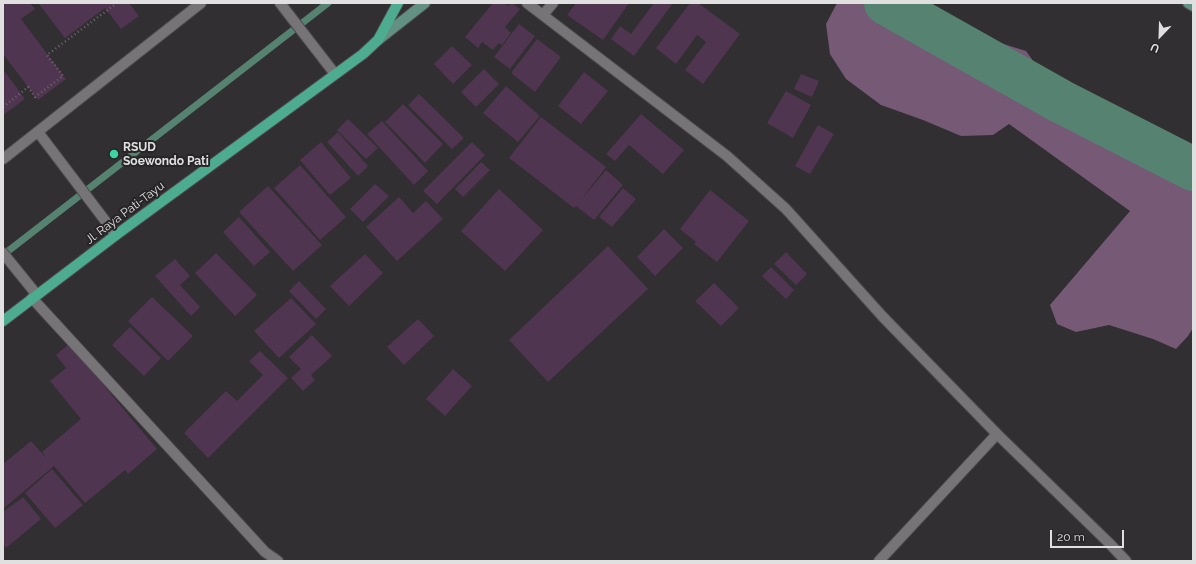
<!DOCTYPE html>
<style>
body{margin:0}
#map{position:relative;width:1196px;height:564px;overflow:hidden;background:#312f31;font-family:Raleway,sans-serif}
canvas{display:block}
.frame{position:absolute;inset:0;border:4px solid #e1e0e1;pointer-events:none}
.north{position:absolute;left:1140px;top:16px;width:40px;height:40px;-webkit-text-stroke:3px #272527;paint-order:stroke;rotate:203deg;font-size:11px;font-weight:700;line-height:16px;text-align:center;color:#e1e0e1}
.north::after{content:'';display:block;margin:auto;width:14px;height:18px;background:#e1e0e1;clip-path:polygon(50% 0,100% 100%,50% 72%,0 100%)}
.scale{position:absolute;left:1050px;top:530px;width:74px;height:18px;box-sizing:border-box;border:2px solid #e1e0e1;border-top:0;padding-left:5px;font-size:12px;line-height:14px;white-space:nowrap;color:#e1e0e1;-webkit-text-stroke:3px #272527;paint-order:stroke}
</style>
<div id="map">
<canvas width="1196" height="564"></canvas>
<div class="frame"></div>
<div class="north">U</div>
<div class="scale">20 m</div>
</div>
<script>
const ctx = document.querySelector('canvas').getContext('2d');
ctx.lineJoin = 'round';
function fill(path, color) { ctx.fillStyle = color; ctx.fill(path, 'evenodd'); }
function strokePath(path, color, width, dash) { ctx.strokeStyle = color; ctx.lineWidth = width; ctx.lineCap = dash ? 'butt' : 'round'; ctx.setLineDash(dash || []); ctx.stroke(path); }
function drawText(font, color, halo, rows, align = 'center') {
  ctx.font = font + ' Raleway,sans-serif'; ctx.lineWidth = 4; ctx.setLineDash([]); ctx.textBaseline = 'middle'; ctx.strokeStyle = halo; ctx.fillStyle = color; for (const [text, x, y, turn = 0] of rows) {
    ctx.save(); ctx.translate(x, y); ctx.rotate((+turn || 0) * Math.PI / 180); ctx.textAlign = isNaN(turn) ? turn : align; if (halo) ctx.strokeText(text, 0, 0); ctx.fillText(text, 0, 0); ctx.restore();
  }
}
const forest = new Path2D(`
 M837,3H912L978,36L1026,51L1078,123L1152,164L1193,170V328L1188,336L1176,349L1153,339L1109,325L1076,332L1057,324L1050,305L1130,211L1009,124L993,135L961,136L923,120L881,105L846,79L830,54L826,24Z`);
const stream = new Path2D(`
 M3,255L328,3`);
const river = new Path2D(`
 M886,3L1060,101L1193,169`);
const building = new Path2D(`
 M3,3H30L35,9L21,19L66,79L38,100L3,54Z
 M38,3H129L139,16L121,29L105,8L65,38Z
 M493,3H504L508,6L511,3H512L520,9L505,27L511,33L502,45L499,43L493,50L482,42L478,48L465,37Z
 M576,3H629L603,40L567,15Z
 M654,3H673L634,56L611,39L620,26L631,34Z
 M690,3H698L740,34L703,84L685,70L706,42L697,35L676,64L656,48Z
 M519,24L535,36L510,69L494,57Z
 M537,39L561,57L535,92L511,73Z
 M452,46L472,65L453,84L434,64Z
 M484,69L499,84L476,107L461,92Z
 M5,72L25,99L3,115V74Z
 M584,72L608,91L581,124L558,106Z
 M801,74L819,81L812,97L794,89Z
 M506,86L540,116L518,142L483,113Z
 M786,91L811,105L793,138L767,123Z
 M419,94L464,138L452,149L408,105Z
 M403,104L443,144L425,163L385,122Z
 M641,114L684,150L663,174L629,145L615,161L606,154Z
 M541,117L606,167L580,201L606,170L623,185L594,220L576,206L574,208L509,158Z
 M348,119L378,148L366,159L337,130Z
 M382,121L428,171L414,185L367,134Z
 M818,125L834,134L810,174L795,166Z
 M338,132L368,166L358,176L327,142Z
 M321,142L351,178L330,195L300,160Z
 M472,142L485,155L437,204L423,191Z
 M481,162L490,170L463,197L455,189Z
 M300,165L346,217L320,240L274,188Z
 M375,184L389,196L363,222L350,209Z
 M268,186L322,245L293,271L239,212Z
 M623,188L636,199L612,227L599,217Z
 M499,189L543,230L505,271L461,231Z
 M710,190L749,221L717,262L694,244L696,242L680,229Z
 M399,197L413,213L426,201L443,219L397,261L366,227Z
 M239,217L270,252L254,266L223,232Z
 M664,229L683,248L655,276L637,257Z
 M608,246L648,289L548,382L509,340Z
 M786,252L807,274L796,285L774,264Z
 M216,253L257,295L235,316L195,273Z
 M365,254L383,273L349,306L330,286Z
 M175,259L190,276L180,285L200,307L191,316L155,276Z
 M771,267L794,290L786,299L762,276Z
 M299,281L326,309L316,319L289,291Z
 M714,283L739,308L721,326L695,301Z
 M152,297L193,336L168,361L128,321Z
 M291,298L316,324L279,358L254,331Z
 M418,319L434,336L404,365L387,347Z
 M130,327L161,358L144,376L112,345Z
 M312,335L332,356L311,375L315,380L303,391L291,378L301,369L289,357Z
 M69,344L157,449L128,474L125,470L85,503L54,466L3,509V464L31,441L47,459L42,452L81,419L50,381L66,368L56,355Z
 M260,351L288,378L208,458L184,433L226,391L237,401L263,375L249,361Z
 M453,369L472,386L445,416L426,399Z
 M52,469L83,505L55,528L25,493Z
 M23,497L41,519L6,548L3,544V512Z`);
const path = new Path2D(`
 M3,107L28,87L35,97L63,76L47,55L117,3`);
const lane = new Path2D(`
 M280,3L335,74
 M543,15L553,3
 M38,132L116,235
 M3,159L201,3
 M3,253L37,295`);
const street = new Path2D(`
 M527,3L727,156L786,209L883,317L997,434L1108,542L1126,561
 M32,298L265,552L278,561
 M879,561L997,434`);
const secondary = new Path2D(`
 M1188,3L1193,6
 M378,40L425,3`);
const primary = new Path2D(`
 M3,321L116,235L363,54L378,40L398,3`);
const markers = [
 [114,154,5,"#3ad4a5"]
];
const poiNames = [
 ["RSUD",123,147],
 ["Soewondo Pati",123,161]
];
const streetNames = [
 ["Jl. Raya Pati-Tayu",125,213,-37]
];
fill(forest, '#755975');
strokePath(stream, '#568271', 7);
strokePath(river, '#568271', 44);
fill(building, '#4f354f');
strokePath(lane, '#4d4b4d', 12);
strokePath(street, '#4d4b4d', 12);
strokePath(secondary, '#4d4b4d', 12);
strokePath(primary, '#4d4b4d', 12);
strokePath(path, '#6b696b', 2.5, [1, 3]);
strokePath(lane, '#767476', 10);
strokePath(street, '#767476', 10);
strokePath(secondary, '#629083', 10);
strokePath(primary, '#4dac90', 10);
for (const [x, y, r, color] of markers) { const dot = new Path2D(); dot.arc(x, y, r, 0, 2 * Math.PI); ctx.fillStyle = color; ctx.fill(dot); strokePath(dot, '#272527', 1.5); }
drawText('bold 12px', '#e1e0e1', '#272527', poiNames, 'left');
drawText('12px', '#e1e0e1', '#272527', streetNames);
</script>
